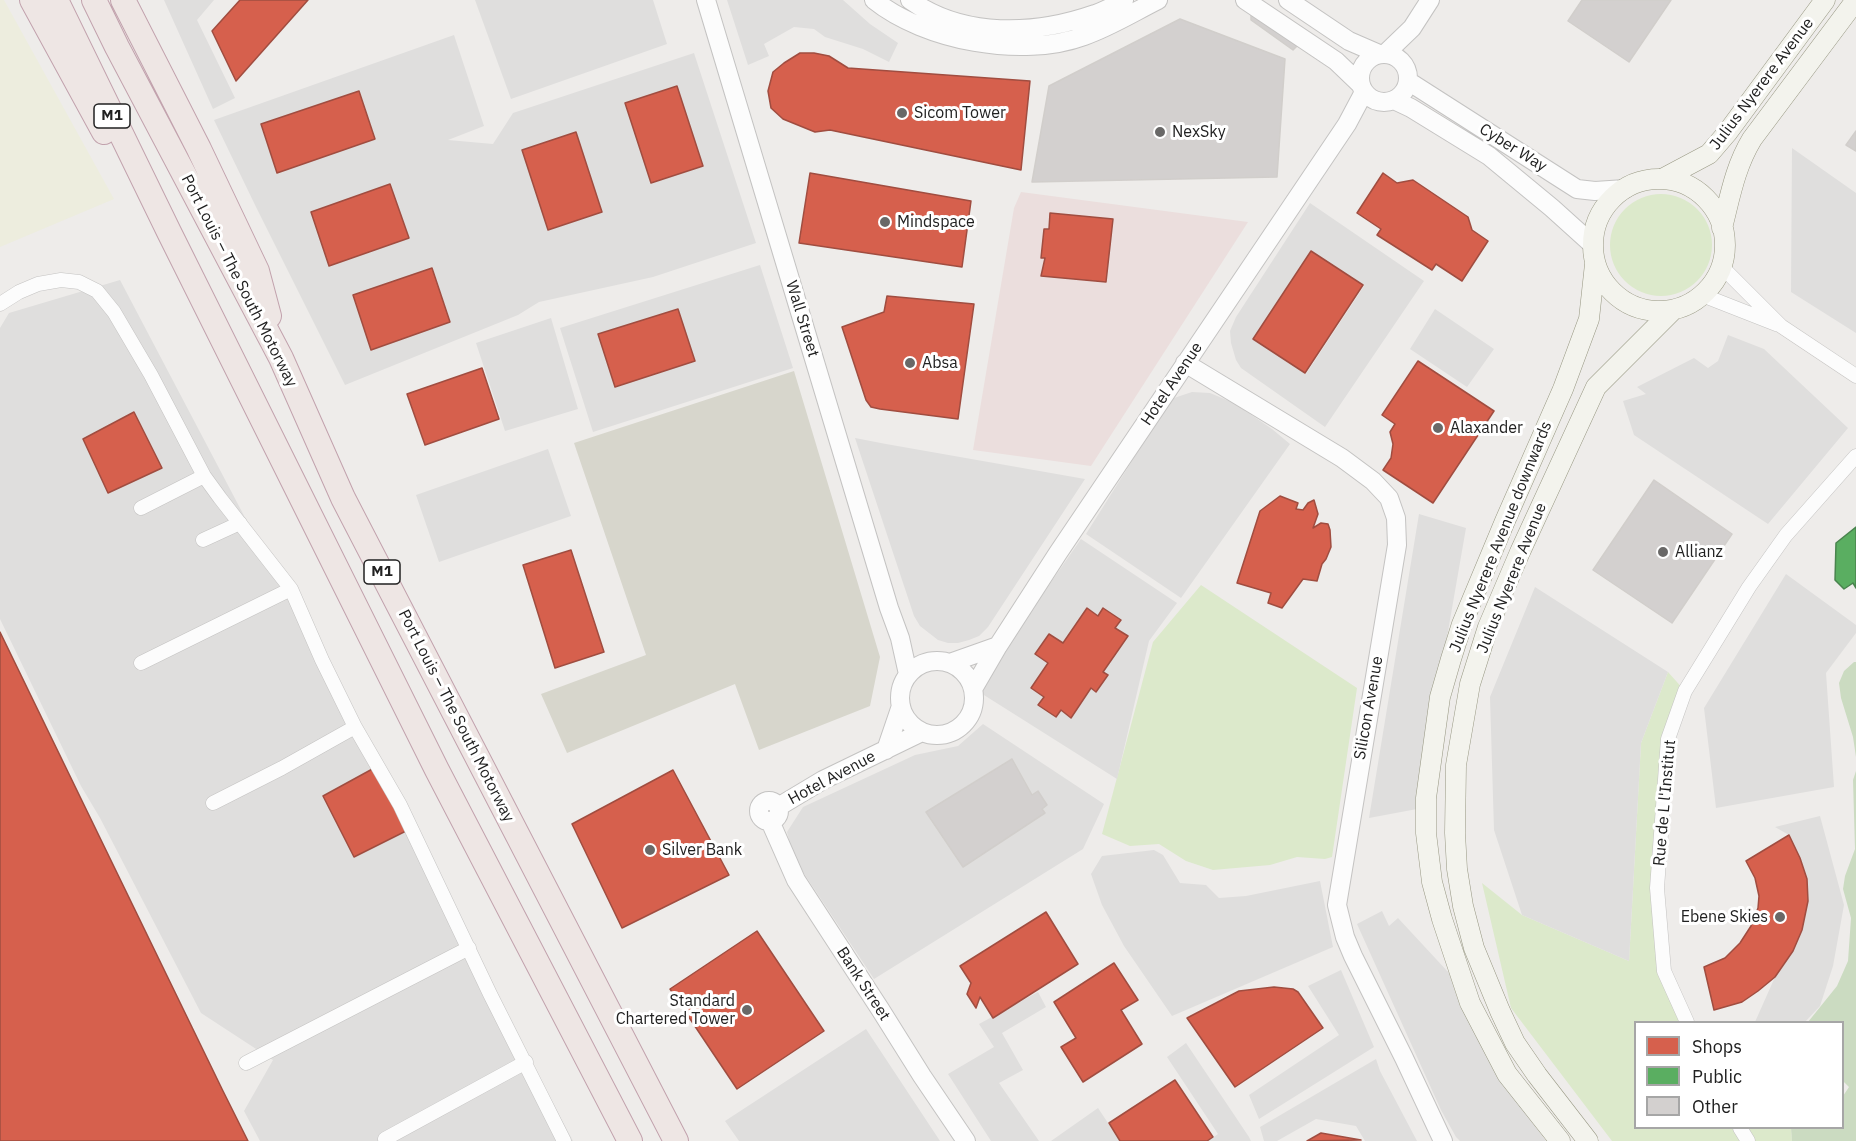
<!DOCTYPE html>
<meta charset="utf-8">
<style>
body{margin:0}
#map{position:relative;width:1856px;height:1141px;overflow:hidden;background:#eeecea;font-family:"IBM Plex Sans",sans-serif}
canvas{display:block}
.legend{position:absolute;left:1634px;top:1021px;width:210px;height:108px;box-sizing:border-box;background:#fff;border:2px solid #a6a6a6;margin:0;padding:8px 10px;list-style:none;font-size:18px;color:#212121}
.legend li{display:flex;align-items:center;gap:12px;height:30px}
.legend b{width:30px;border:2px solid #a6a6a6}
</style>
<div id="map">
<canvas width="1856" height="1141"></canvas>
<ul class="legend">
<li><b style="height:16px;background:#d6604d"></b>Shops</li>
<li><b style="height:16px;background:#5aae61"></b>Public</li>
<li><b style="height:16px;background:#d3d0cf"></b>Other</li>
</ul>
</div>
<script>
const ctx = document.querySelector('canvas').getContext('2d');
ctx.lineJoin = 'round';
function fill(path, color) { ctx.fillStyle = color; ctx.fill(path, 'evenodd'); }
function strokePath(path, color, width, dash) { ctx.strokeStyle = color; ctx.lineWidth = width; ctx.lineCap = dash ? 'butt' : 'round'; ctx.setLineDash(dash || []); ctx.stroke(path); }
function drawText(font, color, halo, rows, align = 'center') {
  ctx.font = font + ' "IBM Plex Sans",sans-serif'; ctx.lineWidth = 6; ctx.setLineDash([]); ctx.textBaseline = 'middle'; ctx.strokeStyle = halo; ctx.fillStyle = color; for (const [text, x, y, turn = 0] of rows) {
    ctx.save(); ctx.translate(x, y); ctx.rotate((+turn || 0) * Math.PI / 180); ctx.textAlign = isNaN(turn) ? turn : align; if (halo) ctx.strokeText(text, 0, 0); ctx.fillText(text, 0, 0); ctx.restore();
  }
}
const commercial = new Path2D(`
 M1021,192L1248,222L1091,466L973,450L1014,208Z`);
const construction = new Path2D(`
 M794,371L880,657L870,706L759,750L735,684L567,753L541,694L646,655L574,443Z`);
const farmland = new Path2D(`
 M0,0H4L114,199L0,247Z`);
const grass = new Path2D(`
 M1610 245a51 51 0 1 1 102 0a51 51 0 1 1-102 0Z
 M1201,585L1357,688L1332,857L1325,859L1297,857L1270,865L1213,870L1186,861L1159,844L1130,846L1102,834L1153,642Z
 M1668,672L1685,691L1668,739L1657,888L1664,971L1687,1022H1636V1128H1791L1792,1141H1612L1511,1008L1482,883L1522,915L1629,961L1641,743Z`);
const forest = new Path2D(`
 M1854,662H1856V757L1853,737L1841,698L1839,683L1844,671Z
 M1856,771V1141H1792L1791,1128H1842L1843,1096L1849,1087L1843,1081L1842,1022H1808L1837,986L1848,961L1851,918L1843,889L1845,876L1855,849L1853,780Z`);
const parking = new Path2D(`
 M164,0H214L197,20L235,98L213,109Z
 M475,0H653L667,44L511,99Z
 M727,0H843L870,24L898,43L889,62L863,49L825,37L814,29L794,27L764,44L769,56L748,65Z
 M454,35L484,126L448,140L493,144L513,113L694,53L756,243L653,277L539,302L518,315L345,385L256,207L214,120ZM677,86L703,166L652,183L625,104ZM359,91L375,139L277,173L261,125ZM576,132L602,212L549,230L522,150ZM390,184L408,238L329,266L311,212ZM432,268L450,322L371,349L353,295Z
 M1792,148L1856,193V333L1791,292Z
 M1310,203L1424,281L1325,427L1241,368L1236,360L1231,343L1230,331L1236,317ZM1313,252L1364,286L1306,374L1255,340Z
 M760,265L793,368L593,432L560,328ZM678,309L695,361L615,387L599,334Z
 M120,280L573,1141H260L244,1111L273,1060L201,1013L100,818L81,786L0,619V328L9,313Z
 M1435,309L1494,349L1467,387L1410,349Z
 M551,318L578,409L505,431L476,343Z
 M1728,335L1764,349L1848,428L1768,524L1634,435L1623,401L1646,394L1637,387L1694,358L1708,368L1718,361Z
 M1192,392L1210,393L1234,403L1272,429L1290,444L1181,598L1086,534L1171,399Z
 M855,438L886,444L1085,479L988,627L979,636L969,640L958,643H948L938,640L920,626L914,616Z
 M548,449L571,516L439,562L416,495Z
 M1419,514L1466,528L1417,809L1369,818Z
 M1081,539L1177,603L1149,641L1117,779L976,690Z
 M1786,574L1856,625V633L1826,673L1834,787L1716,808L1704,708Z
 M1535,587L1668,672L1641,743L1629,961L1522,915L1494,830L1490,697Z
 M983,724L1104,804L1083,849L874,979L793,857L787,832L803,807L915,755L958,746ZM1011,759L1032,795L1038,791L1046,804L1042,808L1044,813L963,867L926,812Z
 M1820,816L1844,905L1833,966L1820,1006L1805,1022H1755L1775,977L1793,951L1802,930L1808,901L1807,879L1796,849L1789,835L1775,827Z
 M1154,850L1163,855L1180,883L1206,885L1219,898L1246,896L1320,881L1333,947L1172,1016L1124,946L1102,905L1091,874L1102,856Z
 M1382,911L1389,926L1398,918L1449,973L1499,1078L1546,1141H1460L1456,1137L1441,1110L1357,924Z
 M1341,970L1374,1047L1259,1119L1249,1095L1339,1035L1308,986Z
 M1038,992L1046,1007L1002,1033L1023,1070L999,1083L1039,1141H991L948,1074L994,1047L979,1024Z
 M866,1029L940,1141H739L725,1121Z
 M1186,1043L1249,1137L1251,1141H1208L1218,1134L1167,1057Z
 M1376,1059L1380,1071L1417,1141H1365L1356,1126L1316,1119L1277,1141H1264L1260,1127Z
 M1098,1108L1120,1141H1051Z`);
const shops = new Path2D(`
 M240,0H308L236,81L212,31Z
 M800,53H814L829,56L848,68L1030,81L1021,170L830,130L815,132L783,119L771,108L768,91L773,72L784,63Z
 M677,86L703,166L651,183L625,103Z
 M359,91L375,139L277,173L261,124Z
 M576,132L602,212L548,230L522,150Z
 M810,173L971,201L962,267L799,243Z
 M1383,173L1397,183L1413,180L1468,217L1472,230L1488,241L1462,281L1436,264L1432,270L1377,235L1381,229L1357,213Z
 M390,184L409,238L329,266L311,212Z
 M1050,213L1113,219L1106,282L1041,276L1045,258H1041L1044,229H1049Z
 M1311,251L1363,285L1305,373L1253,339Z
 M432,268L450,322L371,350L353,295Z
 M887,296L974,304L958,419L880,409L871,407L866,400L842,327L884,312Z
 M678,309L695,361L615,387L598,334Z
 M1418,361L1494,411L1433,503L1383,470L1391,458L1393,444L1390,432L1395,424L1382,415Z
 M482,368L499,419L425,445L407,394Z
 M134,412L162,468L108,493L83,439Z
 M1280,496L1298,503L1296,509L1303,510L1308,503L1314,500L1318,514L1313,528L1321,523L1328,524L1330,530L1331,547L1326,559L1322,564L1317,581L1303,579L1282,608L1268,603L1271,593L1237,583L1260,511Z
 M571,550L604,652L555,668L523,565Z
 M1087,608L1098,616L1103,608L1121,620L1115,628L1128,636L1103,672L1108,675L1096,692L1091,688L1071,718L1061,710L1056,717L1038,705L1044,697L1031,688L1048,663L1035,654L1049,634L1063,643Z
 M0,632L223,1091L248,1141H0Z
 M376,767L406,831L354,857L323,796Z
 M673,770L729,875L622,928L572,824Z
 M1789,835L1800,858L1807,879L1808,901L1802,930L1793,951L1775,977L1758,991L1742,1002L1714,1010L1704,967L1725,958L1740,943L1751,926L1758,908L1759,896L1755,878L1746,861Z
 M1046,912L1078,964L993,1018L980,997L976,1008L967,994L971,983L960,966Z
 M757,931L824,1031L737,1089L670,989Z
 M1114,963L1138,1000L1121,1010L1142,1044L1083,1082L1061,1047L1076,1038L1054,1002Z
 M1274,987L1293,989L1298,992L1323,1028L1235,1087L1187,1018L1239,991Z
 M1175,1080L1213,1137L1207,1141H1120L1109,1123Z
 M1321,1133L1361,1140L1307,1141Z`);
const public = new Path2D(`
 M1856,527V588L1853,583L1844,589L1835,580L1836,543Z`);
const building = new Path2D(`
 M1582,0H1671L1629,62L1568,21Z
 M1251,15L1297,46L1293,50L1251,20Z
 M1180,19L1285,59L1277,177L1032,182L1049,86Z
 M1856,131V151L1846,145Z
 M1654,480L1732,534L1672,623L1593,570Z
 M1012,759L1032,795L1038,791L1047,805L1042,809L1045,813L963,867L926,812Z`);
const minor = new Path2D(`
 M1721,266L1781,326L1856,376
 M1702,295L1776,324
 M0,304L19,292L38,284L61,280L79,282L97,291L114,312L151,375L204,476L220,498L291,589L322,660L355,727L400,805L490,994L564,1141
 M141,508L204,476
 M203,540L240,523
 M141,663L291,589
 M213,803L282,768L355,727
 M1687,1022L1664,971L1657,888L1668,739L1685,691L1749,587L1786,535L1856,456
 M246,1063L469,948
 M1740,1128L1748,1141
 M385,1139L526,1062`);
const tertiary = new Path2D(`
 M706,0L889,608L900,638L908,674
 M874,0C925,41 1022,59 1084,36C1110,27 1134,12 1158,0
 M910,0C963,38 1035,35 1095,14C1105,11 1115,5 1124,0
 M1245,0L1336,61L1360,84
 M1288,0L1349,41L1379,54
 M1386,53L1412,28L1430,0
 M1360 78a24 24 0 1 1 48 0a24 24 0 1 1-48 0Z
 M1408,81L1577,189L1595,191L1625,189
 M1394,100L1411,108L1489,156L1552,208L1593,245
 M1185,363L1342,458L1373,481L1389,498L1396,518L1397,545L1337,905L1345,937L1353,956L1404,1058L1443,1141
 M900 698a37 37 0 1 1 74 0a37 37 0 1 1-74 0Z
 M950,663L998,646
 M973,689L998,646L1058,553L1347,124L1364,92
 M886,750L901,706
 M759 811a10 10 0 1 1 20 0a10 10 0 1 1-20 0Z
 M778,807L823,780L922,732
 M770,821L796,880L880,1009L922,1076L966,1141`);
const secondary = new Path2D(`
 M1662,179L1709,154L1727,133L1825,0
 M1593 245a66 66 0 1 1 132 0a66 66 0 1 1-132 0Z
 M1722,228C1730,197 1735,167 1752,139L1856,0
 M1560,1141L1507,1074L1470,1003L1442,919L1432,882L1426,833V798L1440,697L1451,659L1462,624L1505,521L1563,389L1589,319L1595,264
 M1588,1141L1537,1075L1515,1043L1500,1011L1474,948L1463,906L1457,869L1455,833L1456,765L1470,684L1488,627L1520,552L1596,387L1673,310`);
const trunk = new Path2D(`
 M32,0L104,132
 M56,0L169,232L437,770L630,1141
 M94,0L117,47L281,358L343,498L676,1141
 M123,0L199,149L257,271L269,316`);
const markers = [
 [902,113,6,"#696867"],
 [1160,132,6,"#696867"],
 [885,222,6,"#696867"],
 [910,363,6,"#696867"],
 [1438,428,6,"#696867"],
 [1663,552,6,"#696867"],
 [650,850,6,"#696867"],
 [1780,917,6,"#696867"],
 [747,1010,6,"#696867"]
];
const shields = [
 [112,116,36],
 [382,572,36]
];
const shieldNames = [
 ["M1",112,116],
 ["M1",382,572]
];
const streetNames = [
 ["Julius Nyerere Avenue",1762,84,-53],
 ["Cyber Way",1513,148,32],
 ["Port Louis – The South Motorway",239,281,63],
 ["Wall Street",802,319,73],
 ["Hotel Avenue",1172,384,-56],
 ["Julius Nyerere Avenue downwards",1501,537,-68],
 ["Julius Nyerere Avenue",1512,578,-68],
 ["Silicon Avenue",1369,708,-80],
 ["Port Louis – The South Motorway",456,716,63],
 ["Hotel Avenue",832,778,-28],
 ["Rue de L l'Institut",1665,803,-85],
 ["Bank Street",863,984,57]
];
const poiNames = [
 ["Sicom Tower",914,113],
 ["NexSky",1172,132],
 ["Mindspace",897,222],
 ["Absa",922,363],
 ["Alaxander",1450,428],
 ["Allianz",1675,552],
 ["Silver Bank",662,850],
 ["Ebene Skies",1768,917,"right"],
 ["Standard",735,1001,"right"],
 ["Chartered Tower",735,1019,"right"]
];
fill(commercial, '#ebdedd');
fill(construction, '#d7d6cc');
fill(farmland, '#ededde');
fill(grass, '#dce9cb');
fill(forest, '#cbdbc1');
fill(parking, '#dfdedd');
fill(shops, '#d6604d');
strokePath(shops, '#a04d40', 1.5);
fill(public, '#5aae61');
strokePath(public, '#49844e', 1.5);
fill(building, '#d3d0cf');
strokePath(building, '#d1cecb', 1.5);
strokePath(minor, '#c4c3c2', 15);
strokePath(tertiary, '#c4c3c2', 20);
strokePath(secondary, '#979782', 21);
strokePath(trunk, '#c2a2ad', 26);
strokePath(minor, '#fcfcfc', 14);
strokePath(tertiary, '#fcfcfc', 18);
strokePath(secondary, '#f3f3ed', 20);
strokePath(trunk, '#eee6e4', 24);
for (const [x, y, r, color] of markers) { const dot = new Path2D(); dot.arc(x, y, r, 0, 2 * Math.PI); ctx.fillStyle = color; ctx.fill(dot); strokePath(dot, '#fff', 2); }
for (const [x, y, w] of shields) { const box = new Path2D(); box.roundRect(x - w / 2, y - 12, w, 24, 4.5); ctx.fillStyle = '#fff'; ctx.fill(box); strokePath(box, '#212121', 1.5); }
drawText('bold 15px', '#212121', null, shieldNames);
drawText('16px', '#212121', '#fff', streetNames);
drawText('16px', '#212121', '#fff', poiNames, 'left');
</script>
